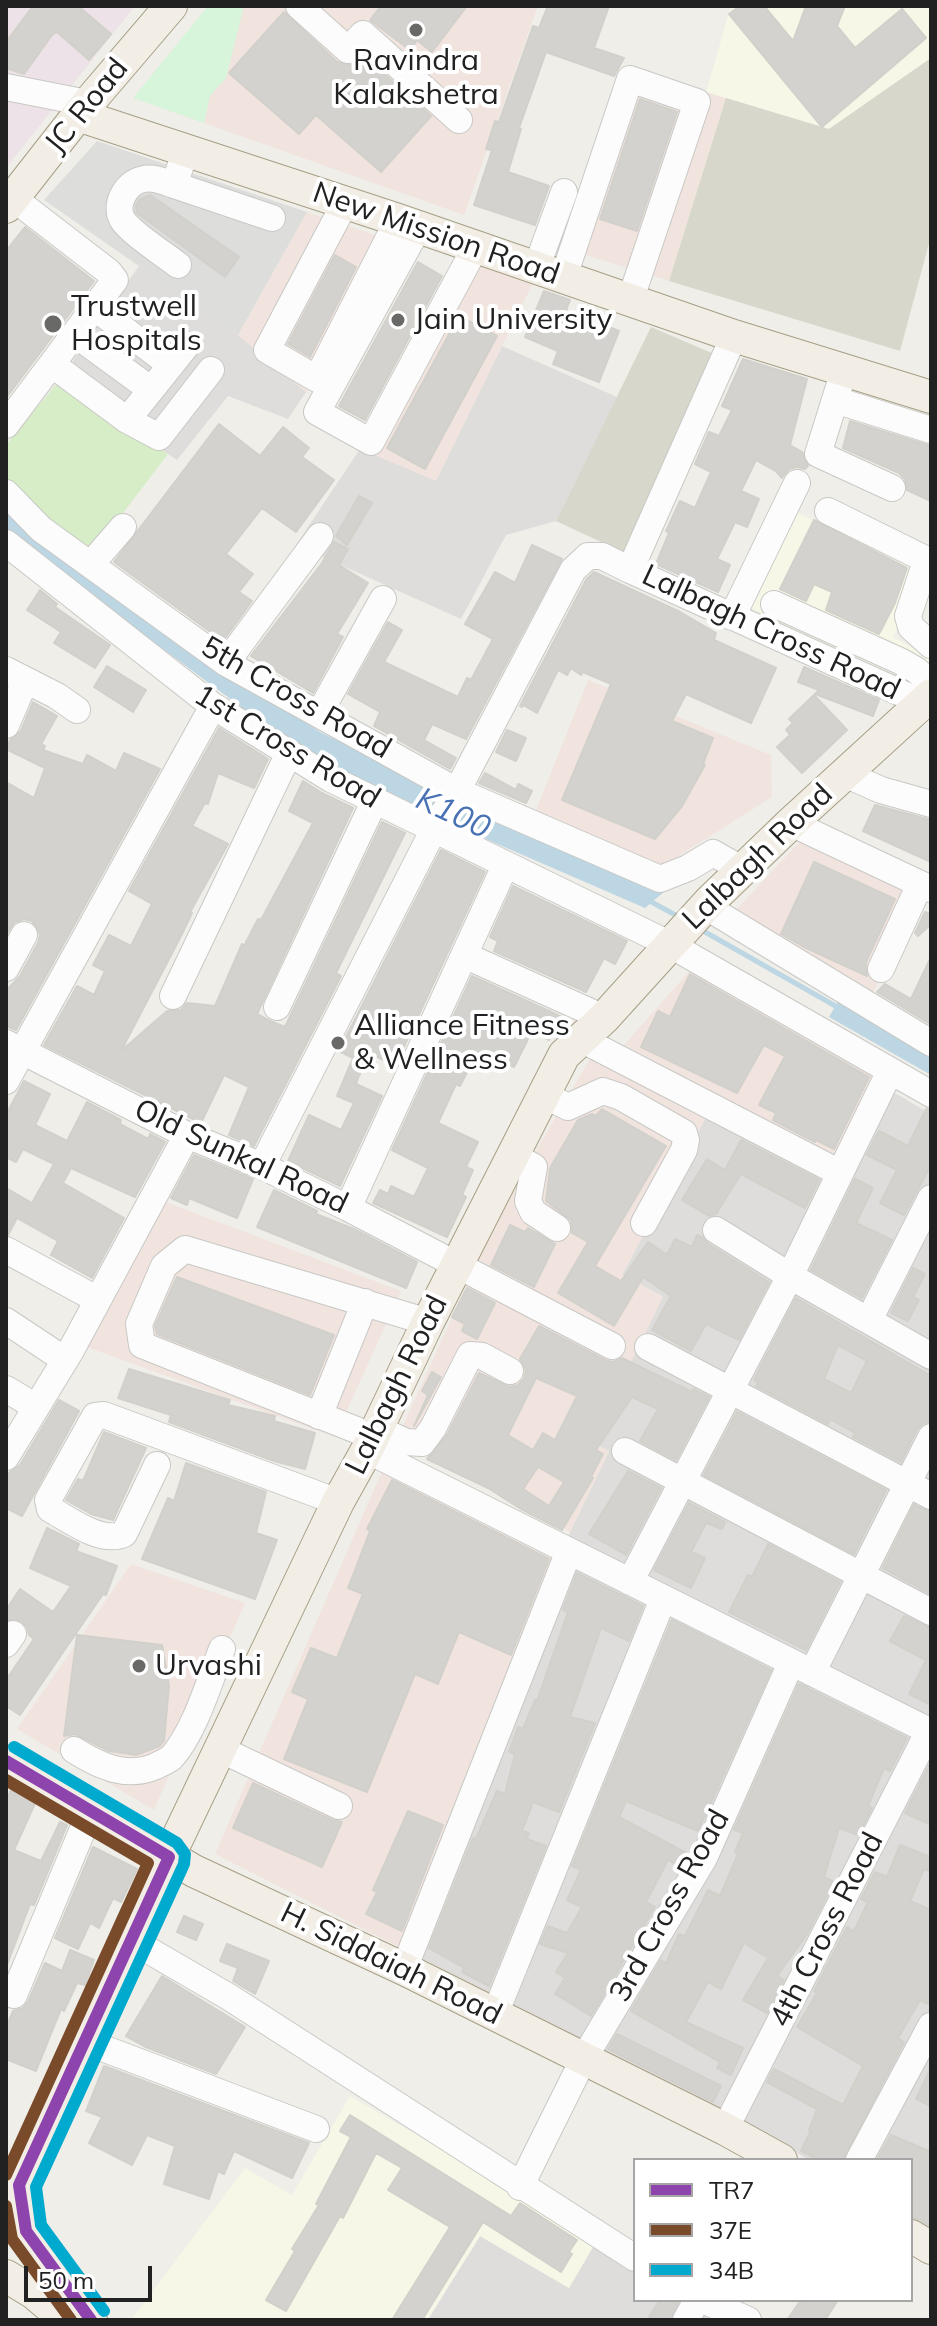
<!DOCTYPE html>
<style>
body{margin:0}
#map{position:relative;width:937px;height:2326px;overflow:hidden;background:#efeee9;font-family:Mulish,sans-serif}
canvas{display:block}
.frame{position:absolute;inset:0;border:8px solid #212121;pointer-events:none}
.legend{position:absolute;left:633px;top:2158px;width:280px;height:144px;box-sizing:border-box;background:#fff;border:2px solid #a6a6a6;margin:0;padding:10px 14px;list-style:none;font-size:24px;color:#212121}
.legend li{display:flex;align-items:center;gap:16px;height:40px}
.legend b{width:40px;border:2px solid #a6a6a6}
.scale{position:absolute;left:24px;top:2266px;width:128px;height:36px;box-sizing:border-box;border:4px solid #212121;border-top:0;padding-left:10px;font-size:24px;line-height:28px;white-space:nowrap;color:#212121;-webkit-text-stroke:6px #fff;paint-order:stroke}
</style>
<div id="map">
<canvas width="937" height="2326"></canvas>
<div class="frame"></div>
<ul class="legend">
<li><b style="height:10px;background:#8e44ad"></b>TR7</li>
<li><b style="height:10px;background:#7a4b2a"></b>37E</li>
<li><b style="height:10px;background:#00a9ce"></b>34B</li>
</ul>
<div class="scale">50 m</div>
</div>
<script>
const ctx = document.querySelector('canvas').getContext('2d');
ctx.lineJoin = 'round';
function fill(path, color) { ctx.fillStyle = color; ctx.fill(path, 'evenodd'); }
function strokePath(path, color, width, dash) { ctx.strokeStyle = color; ctx.lineWidth = width; ctx.lineCap = dash ? 'butt' : 'round'; ctx.setLineDash(dash || []); ctx.stroke(path); }
function drawText(font, color, halo, rows, align = 'center') {
  ctx.font = font + ' Mulish,sans-serif'; ctx.lineWidth = 8; ctx.setLineDash([]); ctx.textBaseline = 'middle'; ctx.strokeStyle = halo; ctx.fillStyle = color; for (const [text, x, y, turn = 0] of rows) {
    ctx.save(); ctx.translate(x, y); ctx.rotate((+turn || 0) * Math.PI / 180); ctx.textAlign = isNaN(turn) ? turn : align; if (halo) ctx.strokeText(text, 0, 0); ctx.fillText(text, 0, 0); ctx.restore();
  }
}
const residential = new Path2D(`
 M139,266L238,335L306,392L288,419L228,396L177,460L59,381Z
 M502,346L617,397L556,521L506,535L461,619L296,545L360,449L436,480Z
 M893,1092L931,1114V2231L911,2220V2160H809L775,2140L403,1949L562,1560L570,1532L609,1451L591,1442L662,1296L622,1275L706,1117L841,1186Z
 M480,2236L569,2288L597,2240L635,2259V2300L717,2301L705,2320H428Z`);
const commercial = new Path2D(`
 M208,6H538L464,215L133,98Z
 M623,66L726,98L669,281L566,249Z
 M307,212L387,239L317,379L306,392L238,335Z
 M479,261L535,279L436,481L375,455Z
 M588,680L771,755L772,797L660,868L534,815Z
 M803,838L922,893L868,1002L731,915Z
 M693,967L886,1075L840,1159L624,1045Z
 M593,1054L706,1117L622,1275L663,1297L592,1442L609,1451L570,1532L396,1441L500,1211Z
 M163,1201L401,1291L335,1437L84,1346Z
 M383,1469L562,1560L403,1949L215,1854Z
 M131,1564L245,1603L154,1810L17,1729Z`);
const industrial = new Path2D(`
 M6,6H135L6,168Z`);
const education = new Path2D(`
 M731,6H931V58L829,129L706,92Z
 M792,510L923,573L893,637L931,658V681L917,691L747,606Z
 M350,2096L597,2240L569,2288L480,2236L427,2320H131L245,2168L292,2195Z`);
const religious = new Path2D(`
 M97,141L307,212L238,335L44,200Z`);
const construction = new Path2D(`
 M931,58V236L900,351L669,281L726,98L829,129Z
 M651,327L721,357L629,555L556,521Z`);
const grass = new Path2D(`
 M59,381L168,454L91,555L6,484V445Z`);
const park = new Path2D(`
 M208,6H244L226,78L210,96L204,123L133,98Z`);
const water = new Path2D(`
 M6,502L228,671L320,732L448,795L665,891L645,908L419,810L341,771L280,736L6,532Z
 M840,998L931,1051V1075L829,1017Z`);
const stream = new Path2D(`
 M646,899L679,917
 M698,928L839,1008`);
const building = new Path2D(`
 M33,6H78L111,34L89,60L57,32L52,35L24,74L6,68V42Z
 M381,6H467L432,52L417,40L410,50L370,20Z
 M548,6H609L594,48L624,58L614,76L546,52L519,128L521,129L508,172L549,186L535,225L474,205L492,150L486,149L495,121L499,122L533,26L539,28Z
 M740,6H764L793,41L806,6H845L837,26L855,48L902,9L926,38L822,127L729,14Z
 M284,12L337,62L352,65L364,56L431,116L381,172L316,115L299,134L229,73Z
 M640,99L677,112L637,231L600,219Z
 M150,195L239,257L225,277L137,213L136,206L139,200Z
 M25,227L94,281L6,398V251Z
 M335,255L356,267L310,357L288,344Z
 M418,262L442,276L365,420L339,406Z
 M544,291L570,300L566,310L619,331L599,382L553,364L558,351L525,337Z
 M459,316L497,336L425,469L387,448Z
 M743,359L807,379L790,445L802,452L808,466L805,469L797,467L789,469L782,478L776,471L756,460L741,491L759,499L747,527L735,522L717,559L730,565L718,592L656,564L669,533L666,531L680,501L695,508L711,472L695,464L709,432L719,436L732,410L722,406Z
 M850,421L931,446V501L907,490L905,479L899,473L843,448Z
 M219,424L260,456L283,427L309,448L302,457L334,480L296,532L262,508L226,554L253,574L239,592L252,601L223,641L114,562Z
 M359,496L372,503L347,545L336,536Z
 M814,520L907,568L895,603L879,634L826,610L832,592L814,584L806,601L780,589Z
 M334,542L348,549L339,565L368,583L337,634L343,637L313,693L251,656L322,563Z
 M532,545L562,559L466,739L432,724L424,740L456,758L450,769L374,726L380,712L348,694L388,622L402,630L384,662L458,697L467,678L471,680L493,639L465,624L495,572L515,583Z
 M594,572L680,612L716,633L714,640L776,668L751,723L686,694L672,721L713,738L703,764L705,765L682,806L655,839L562,800L611,684L583,672L581,675L571,668L567,675L558,670L537,713L523,705L522,707L520,706L586,580Z
 M40,590L57,604L55,607L110,645L95,668L54,643L61,632L27,610Z
 M107,666L146,690L133,712L94,687Z
 M804,667L879,700L873,716L815,694L819,690L798,682Z
 M814,695L847,730L802,773L777,747L790,735L786,730L793,723L789,719Z
 M33,702L57,716L41,744L45,746L43,750L83,764L87,755L116,771L124,753L160,769L16,1030L6,1026V991L20,976L38,943L40,934L32,921L24,919L15,922L6,935V782L34,798L45,768L6,749L10,740L21,731Z
 M219,728L268,759L254,788L218,773L208,804L205,803L192,826L228,844L190,912L192,913L181,936L121,1051L167,1011L181,1010L187,1003L215,1006L242,944L244,946L258,919L261,920L313,823L289,811L303,781L322,793L353,808L257,1014L270,1021L285,1027L382,822L405,833L336,973L341,976L254,1146L229,1135L249,1087L224,1075L201,1123L44,1045L77,986L94,995L105,971L93,965L109,935L131,946L152,904L129,891Z
 M507,730L526,738L516,761L496,752Z
 M485,773L516,790L518,784L532,791L526,803L479,783Z
 M875,805L931,820V862L863,831Z
 M441,850L485,872L395,1066L370,1053L358,1078L356,1084L382,1096L340,1186L288,1161L309,1115L341,1130L354,1103L337,1096L353,1058L339,1051Z
 M814,862L895,899L866,962L867,976L804,947L781,934Z
 M513,886L627,941L615,964L604,958L586,992L494,951L498,941L490,937Z
 M925,912L931,915V924L918,936L915,933Z
 M931,957V1022L930,1024L877,992L885,984L911,999Z
 M690,974L869,1077L834,1149L816,1140L815,1142L773,1120L776,1113L759,1105L785,1056L764,1045L737,1093L641,1047L658,1011L670,1017Z
 M472,976L560,1016L549,1040L532,1031L514,1067L488,1054L485,1061L475,1056L460,1086L456,1084L438,1123L478,1142L466,1167L473,1170L462,1195L466,1197L447,1237L373,1203L380,1190L388,1194L391,1186L414,1197L428,1168L392,1150Z
 M24,1081L50,1094L35,1125L67,1141L87,1102L121,1120L120,1124L148,1139L150,1134L165,1142L135,1197L71,1168L63,1183L124,1218L92,1278L51,1255L58,1241L17,1218L8,1235L6,1234V1188L32,1203L54,1164L23,1149L16,1162L6,1157V1115Z
 M602,1109L666,1146L595,1266L621,1281L648,1242L667,1255L675,1239L692,1247L697,1235L702,1237L708,1244L769,1282L739,1340L706,1324L691,1351L652,1330L671,1296L643,1277L614,1326L558,1293L588,1242L572,1233L571,1220L546,1201L550,1168L578,1120L592,1114L596,1116Z
 M926,1109L931,1110V1165L904,1215L880,1203L897,1170L867,1155L879,1131L908,1146Z
 M741,1140L819,1180L805,1208L741,1174L716,1214L709,1216L682,1200L707,1159L725,1170Z
 M194,1155L253,1179L237,1218L189,1198L187,1205L171,1198Z
 M855,1179L873,1188L856,1223L892,1240L862,1298L811,1270Z
 M274,1190L317,1211L316,1214L354,1229L417,1262L406,1288L257,1227Z
 M510,1225L525,1232L528,1228L555,1244L534,1287L491,1265Z
 M913,1268L925,1274L913,1297L919,1300L908,1321L891,1313Z
 M177,1277L334,1335L310,1395L157,1334L155,1326Z
 M467,1288L495,1303L477,1339L462,1331L465,1324L452,1317Z
 M796,1298L931,1376V1421L923,1423L917,1429L901,1462L853,1437L855,1433L830,1419L828,1424L756,1386L758,1382L754,1380ZM838,1345L867,1361L851,1393L824,1379Z
 M539,1326L605,1360L613,1362L622,1358L692,1392L693,1389L709,1397L676,1460L640,1441L658,1409L632,1397L596,1450L603,1454L591,1477L593,1478L562,1530L521,1509L488,1488L427,1459L447,1435L479,1373L510,1387L518,1385L524,1379L526,1370L520,1359ZM536,1378L577,1396L555,1440L543,1433L533,1450L508,1435ZM538,1467L564,1482L549,1506L523,1489Z
 M129,1369L230,1400L228,1405L275,1416L274,1421L315,1433L305,1469L274,1461L169,1422L171,1415L118,1398Z
 M432,1372L441,1377L414,1426L428,1395L422,1391Z
 M59,1400L79,1411L22,1516L6,1508V1479L10,1472L20,1465Z
 M737,1412L886,1490L854,1554L704,1475Z
 M104,1432L146,1448L113,1520L91,1514L66,1500L78,1479L83,1481Z
 M186,1463L266,1492L256,1533L277,1540L255,1599L142,1559L168,1498L174,1501Z
 M628,1471L661,1488L626,1555L589,1534Z
 M392,1480L549,1559L511,1655L459,1632L438,1684L415,1674L367,1792L284,1759L308,1699L292,1692L311,1648L337,1658L363,1594L348,1588L370,1531L367,1529Z
 M689,1503L725,1522L722,1529L706,1523L691,1552L705,1558L691,1588L654,1570Z
 M914,1505L931,1512V1594L883,1568Z
 M47,1528L79,1544L76,1551L117,1566L106,1595L103,1594L20,1715L6,1706V1680L34,1639L29,1635L27,1627L21,1621L6,1620V1610L20,1589L53,1612L71,1586L30,1568Z
 M768,1544L840,1582L806,1650L729,1612L748,1575L752,1577Z
 M577,1573L643,1606L629,1641L601,1628L570,1717L595,1723L559,1812L533,1802L522,1831L529,1833L527,1839L546,1846L489,1986L462,1972L464,1968L429,1948L473,1838L476,1839L497,1791L505,1794L515,1754L509,1752L518,1727L523,1729L535,1700L537,1701L568,1612L563,1610Z
 M904,1616L931,1628V1705L909,1694L926,1660L890,1641Z
 M672,1620L771,1670L698,1831L626,1801L619,1817L688,1854L680,1866L668,1860L646,1902L655,1907L591,2016L555,1994L565,1978L556,1972L568,1953L540,1944L548,1926L567,1933L582,1907L567,1900L581,1870L572,1866Z
 M77,1635L162,1645L169,1686L164,1741L160,1746L136,1755L109,1751L75,1734L64,1736Z
 M799,1684L907,1738L890,1771L884,1768L868,1806L872,1808L858,1835L839,1828L824,1877L834,1882L807,1934L777,1976L784,1980L767,2013L743,2000L768,1958L744,1943L721,1989L708,1982L686,2022L743,2048L731,2075L717,2068L720,2062L631,2011L661,1960L666,1963L679,1934L685,1936L708,1890L720,1896L738,1854L735,1852L743,1833L734,1830Z
 M931,1762V1825L905,1813Z
 M253,1783L332,1820L342,1822L322,1867L233,1828Z
 M11,1790L36,1801L14,1850L41,1861L60,1822L67,1825L34,1905L30,1904L7,1965L6,1801Z
 M408,1811L443,1825L402,1931L366,1914L377,1892L373,1890Z
 M900,1845L931,1857V1872L924,1869L910,1901L931,1910V2005L920,2000L898,2038L904,2042L843,2160H819L801,2151L811,2130H809L817,2109L767,2082L774,2069L843,2105L863,2066L797,2027L817,1993L814,1991L847,1927L854,1931L868,1902L861,1899L875,1872L887,1877Z
 M93,1847L137,1869L121,1902L113,1898L99,1928L90,1923L78,1949L55,1938Z
 M184,1916L203,1924L196,1940L177,1932Z
 M227,1944L269,1961L255,1994L233,1981L238,1968L220,1961Z
 M70,1950L94,1960L85,1985L77,1983L64,2011L61,2009L36,2071L6,2059V2028L13,2011L23,2008L28,2002L45,1963L62,1971Z
 M162,1976L245,2027L216,2074L146,2047L126,2036Z
 M617,2034L721,2086L713,2102L608,2049Z
 M104,2066L309,2143L292,2178L234,2151L224,2174L218,2171L209,2199L164,2184L175,2146L147,2135L132,2165L89,2143L102,2117L86,2111Z
 M931,2068V2106L916,2099Z
 M350,2115L511,2216L520,2203L577,2240L569,2252L572,2254L561,2272L483,2222L422,2320H392L450,2227L388,2190L402,2168L376,2153L343,2218L340,2216L286,2311L266,2300L295,2251L292,2249L319,2205L316,2204L351,2137L340,2131Z
 M891,2135L931,2152V2226L911,2217V2160H877Z
 M660,2300H679L670,2320H647Z
 M801,2300H838L825,2320H787Z`);
const minor = new Path2D(`
 M299,6L348,50L363,34L459,120
 M6,87L87,103
 M174,185L272,218
 M345,203L267,350L317,379L398,220
 M418,228L317,412L371,442L475,248
 M541,255L564,192
 M568,264L630,79L697,102L635,286
 M178,265C163,253 136,237 124,222C112,206 126,182 144,179C154,177 165,182 174,185L186,150
 M106,316L171,365
 M734,336L630,570L923,703
 M83,340L150,389
 M61,371L127,420L159,437L211,370
 M844,371L818,454L892,488
 M835,400L931,430
 M127,420L187,345
 M6,425L115,280L109,272L13,198
 M6,493L41,529L226,663L457,791L660,879L688,868L713,853L743,870
 M828,511L923,558L925,564L908,616L911,627L931,645
 M6,543L213,706L331,779L669,944L931,1094
 M91,564L123,527
 M774,604L900,661L916,670L931,683
 M732,617L797,483
 M226,663L320,536
 M6,670L57,696L77,710
 M319,714L383,599
 M6,725L25,681
 M845,774L881,790L931,804
 M791,823L931,889
 M705,906L931,1043
 M464,955L604,1018
 M6,968L24,935
 M881,969L920,884
 M173,996L289,753
 M277,1007L374,802
 M581,1039L840,1173
 M6,1043L187,1135L262,1166L348,1208L612,1346
 M6,1081L213,706
 M544,1095L568,1107L603,1091L621,1097L684,1133L686,1140L684,1150L644,1223
 M513,1155L534,1167L528,1201L533,1212L557,1228
 M262,1166L433,831L457,791L573,570L588,556H602L630,570
 M348,1208L505,866
 M716,1230L790,1276L931,1356
 M6,1250L98,1300
 M869,1320L931,1198
 M6,1321L65,1360
 M648,1347L931,1496
 M6,1389L36,1407
 M319,1416L365,1302
 M378,1429L406,1442L422,1443L433,1428L470,1355L482,1356L510,1371
 M374,1437L142,1345L139,1324L164,1266L185,1249L428,1322
 M367,1450L931,1732
 M625,1451L931,1612
 M6,1457L70,1352L187,1135
 M157,1465L124,1534C101,1544 70,1520 50,1509L48,1500L95,1416L104,1415L338,1502
 M630,1582L790,1276L890,1071
 M6,1644L13,1634
 M812,1673L931,1437
 M220,1749L339,1806
 M74,1750C99,1766 127,1779 156,1766C161,1763 168,1761 172,1757C195,1731 209,1682 222,1649
 M131,1940L229,1997L635,2258
 M404,1969L569,1551
 M14,1995L90,1812
 M495,2014L663,1599
 M84,2041L316,2129
 M725,2129L929,1731
 M859,2160L931,2026
 M520,2187L584,2058L704,1858L791,1663
 M703,2300L748,2320
 M686,2320L697,2300`);
const major = new Path2D(`
 M78,115L398,220L734,336L931,397
 M6,207L78,115L171,6
 M6,1761L194,1871L404,1969L725,2129L781,2160
 M911,2236L931,2248
 M6,2276L34,2293L66,2320
 M91,2320L26,2231L19,2185L157,1881L338,1502L367,1450L428,1322L564,1055L604,1018L710,901L791,823L931,695`);
const bus1 = new Path2D(`
 M6,1761L169,1857L19,2185L26,2231L91,2320`);
const bus2 = new Path2D(`
 M6,1780L148,1863L6,2175
 M6,2206L12,2239L71,2320`);
const bus3 = new Path2D(`
 M14,1747L177,1843L185,1854L184,1864L36,2187L41,2225L104,2311`);
const markers = [
 [416,30,8,"#696967"],
 [398,320,8,"#696967"],
 [53,324,10,"#696967"],
 [338,1043,8,"#696967"],
 [139,1666,8,"#696967"]
];
const poiNames = [
 ["Ravindra",416,61,"center"],
 ["Kalakshetra",416,95,"center"],
 ["Trustwell",71,307],
 ["Hospitals",71,341],
 ["Jain University",414,320],
 ["Alliance Fitness",354,1026],
 ["& Wellness",354,1060],
 ["Urvashi",155,1666]
];
const streetNames = [
 ["JC Road",87,106,-51],
 ["New Mission Road",436,234,19],
 ["Lalbagh Cross Road",771,633,25],
 ["5th Cross Road",296,698,30],
 ["1st Cross Road",287,747,31],
 ["Lalbagh Road",758,857,-44],
 ["Old Sunkal Road",241,1157,25],
 ["Lalbagh Road",397,1385,-64],
 ["3rd Cross Road",670,1906,-61],
 ["4th Cross Road",827,1930,-63],
 ["H. Siddaiah Road",391,1964,26]
];
const waterNames = [
 ["K100",453,814,25]
];
fill(residential, '#dedddb');
fill(commercial, '#f1e4df');
fill(industrial, '#ede2e7');
fill(education, '#f6f7e6');
fill(religious, '#dddddb');
fill(construction, '#d7d8cb');
fill(grass, '#d7edc7');
fill(park, '#d7f5db');
fill(water, '#bdd6e3');
strokePath(stream, '#bdd6e3', 5);
fill(building, '#d4d2ce');
strokePath(building, '#d2d0cb', 2);
strokePath(minor, '#c8c8c5', 28);
strokePath(major, '#a69f85', 34);
strokePath(minor, '#fdfcfc', 26);
strokePath(major, '#f2eee6', 32);
strokePath(bus1, '#8e44ad', 12);
strokePath(bus2, '#7a4b2a', 12);
strokePath(bus3, '#00a9ce', 12);
for (const [x, y, r, color] of markers) { const dot = new Path2D(); dot.arc(x, y, r, 0, 2 * Math.PI); ctx.fillStyle = color; ctx.fill(dot); strokePath(dot, '#fff', 3); }
drawText('30px', '#212121', '#fff', poiNames, 'left');
drawText('30px', '#212121', '#fff', streetNames);
drawText('italic 32px', '#4972b5', '#fff', waterNames);
</script>
